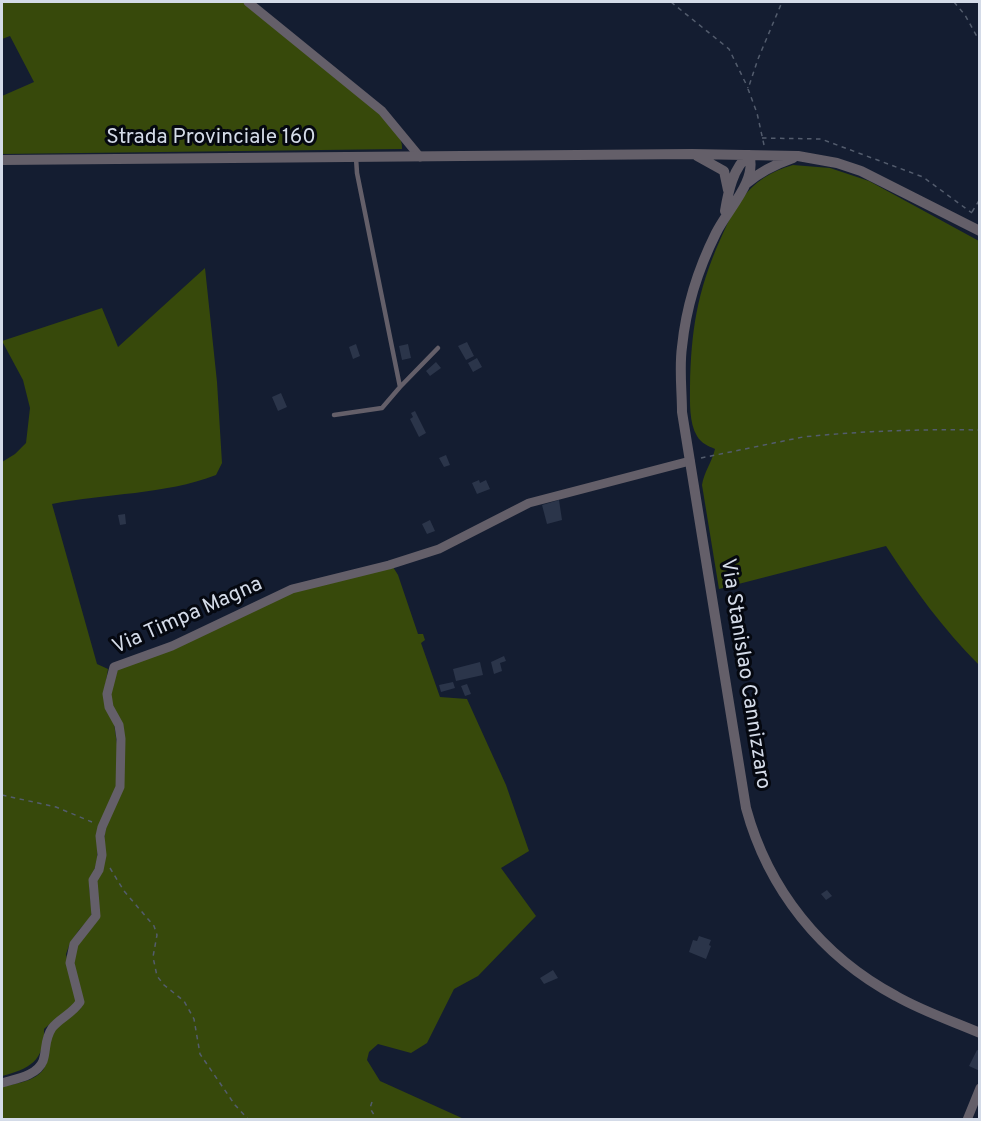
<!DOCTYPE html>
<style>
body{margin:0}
#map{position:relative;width:981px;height:1121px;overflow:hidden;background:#141d31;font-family:Overpass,sans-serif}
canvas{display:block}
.frame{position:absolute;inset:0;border:3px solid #d4dbe8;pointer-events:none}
</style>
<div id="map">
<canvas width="981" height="1121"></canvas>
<div class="frame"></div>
</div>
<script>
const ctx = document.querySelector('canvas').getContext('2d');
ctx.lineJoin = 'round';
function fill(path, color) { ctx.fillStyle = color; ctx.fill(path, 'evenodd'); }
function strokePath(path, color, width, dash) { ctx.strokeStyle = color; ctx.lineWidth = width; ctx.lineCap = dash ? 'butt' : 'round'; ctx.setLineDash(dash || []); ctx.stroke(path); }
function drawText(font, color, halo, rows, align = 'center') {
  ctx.font = font + ' Overpass,sans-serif'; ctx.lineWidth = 6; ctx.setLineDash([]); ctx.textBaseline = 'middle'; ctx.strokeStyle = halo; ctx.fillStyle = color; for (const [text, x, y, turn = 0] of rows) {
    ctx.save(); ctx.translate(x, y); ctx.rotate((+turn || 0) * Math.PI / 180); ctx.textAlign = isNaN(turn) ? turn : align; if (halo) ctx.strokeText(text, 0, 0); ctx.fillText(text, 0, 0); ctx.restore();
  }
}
const green = new Path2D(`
 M2,2H243L385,118C392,127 403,137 402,149L2,154V96L34,82L10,36L2,39Z
 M793,165L830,168L869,181L979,241V665C943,629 914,589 886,546L719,589L702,485C704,472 712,462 715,449C708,446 701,443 697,436C689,423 690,402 690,387C691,331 697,292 720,240C726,227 732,212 741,200C754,182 771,171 793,165Z
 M205,268L217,382L222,463L216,475C164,495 107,493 52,504L97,664L108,669L104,694L117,733V786L98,835L97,862L89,885L92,913L90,918L79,930L70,943L66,954L76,1001C69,1013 54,1019 44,1029C45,1061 29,1069 2,1076V462L15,454L26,443L30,408L23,380L2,341L102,308L118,347Z
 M393,567L398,575L418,634H423L425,640L421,643L440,697L467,699L506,785L529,851L501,868L536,916L478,976L454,989L427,1043L411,1053L378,1044L369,1052L367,1060L380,1081L464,1119H2V1087C12,1084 24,1083 33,1078C54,1068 44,1049 53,1033C59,1022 72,1015 81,1008L73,962L75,949L99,917L95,893L106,827L123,786L110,695L118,668L293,592Z`);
const building = new Path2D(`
 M467,342L474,356L466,360L458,346Z
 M356,344L360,356L353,359L349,347Z
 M408,344L411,358L402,360L399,346Z
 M477,358L482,367L473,372L468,363Z
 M436,362L441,368L430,376L426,371Z
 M281,393L287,407L278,411L272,397Z
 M415,411L426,433L419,437L410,419L413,417L411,413Z
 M446,455L450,465L444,467L439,458Z
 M479,480L480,483L486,480L490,489L477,494L472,483Z
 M559,500L562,520L547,524L542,505Z
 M125,514L126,524L120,525L118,515Z
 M430,520L435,531L427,534L422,524Z
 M504,656L506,661L500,663L502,671L494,674L491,662Z
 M480,662L483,675L456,681L453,669Z
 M453,682L455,688L441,692L439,685Z
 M467,684L471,694L465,696L461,686Z
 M827,890L832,896L826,900L821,894Z
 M699,936L711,940L709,945L711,946L706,959L689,952L693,940L697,941Z
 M553,970L558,978L544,984L540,978Z
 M977,1050L980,1051V1071L969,1066Z`);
const path = new Path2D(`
 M671,2L729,49L748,88
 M954,2L965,15L980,42
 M762,138L821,139L923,177L972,213
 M764,145L757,113L748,89L758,59L782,2
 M972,212L980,199
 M701,458L803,437C862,431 920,429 980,430
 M2,795L56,807L92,822
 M110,868L124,891L154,926L157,935L153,957L157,976L164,985L184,1001L194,1019L200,1054L235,1105L249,1120
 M372,1102L370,1108L374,1115L373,1120`);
const service = new Path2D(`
 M400,387L438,348
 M334,415L382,408L400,387L357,173L356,158`);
const minor = new Path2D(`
 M248,2L382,111L420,157
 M2,1083C15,1079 37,1076 43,1061C47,1049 44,1040 52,1028C60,1018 72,1014 80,1002L70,963L74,944L96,916L93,880L99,870L102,855L100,836L102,827L120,787L121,739L119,725L109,707L107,694L114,667L172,646L292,589L389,565L439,549L529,503L690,461
 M967,1120L980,1088`);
const tertiary = new Path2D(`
 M749,155C758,180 727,210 716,233C698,269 686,307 682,347C679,368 682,391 682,412L746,808C768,889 821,956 896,996C922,1011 952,1021 980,1033
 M697,156L724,171L728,190
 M2,160L692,154L798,156L837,163L861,171L980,231
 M747,183C761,171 776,164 793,158
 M725,211C728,193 733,167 749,155`);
const streetNames = [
 ["Strada Provinciale 160",211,139],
 ["Via Timpa Magna",188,617,-24],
 ["Via Stanislao Cannizzaro",744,674,81]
];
fill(green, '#37490b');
fill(building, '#2b354a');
strokePath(path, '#535c6d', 1.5, [4.5, 4.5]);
strokePath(service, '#645f69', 4.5);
strokePath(minor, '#645f69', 9);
strokePath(tertiary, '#645f69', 10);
drawText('21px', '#d4dbe8', '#050810', streetNames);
</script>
